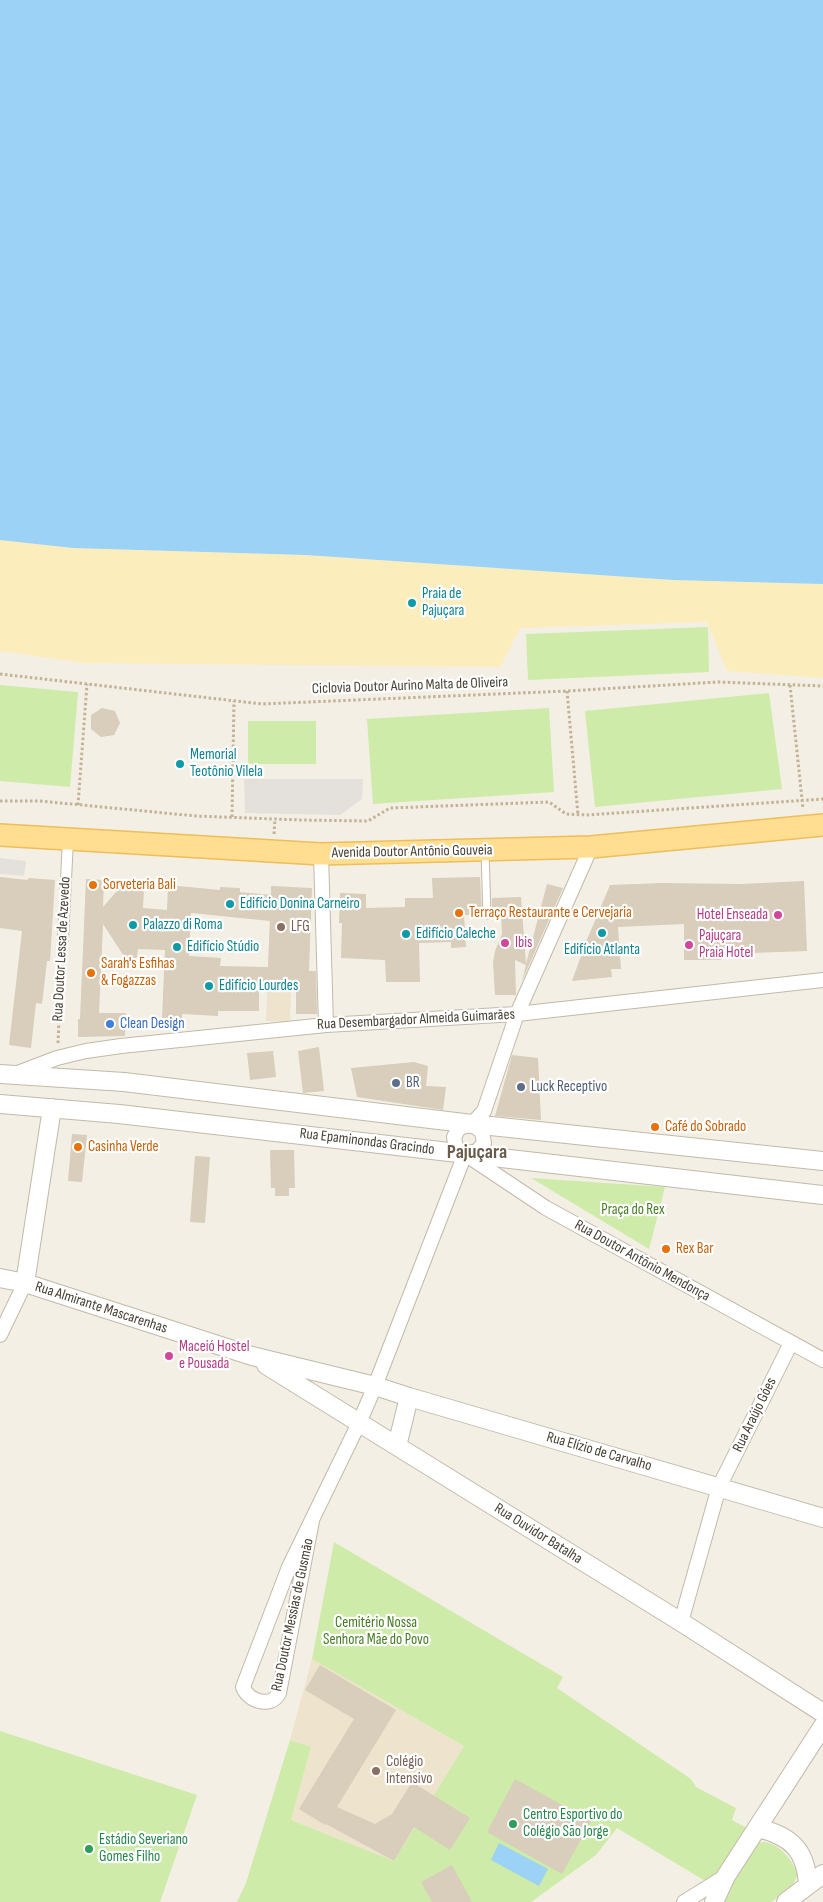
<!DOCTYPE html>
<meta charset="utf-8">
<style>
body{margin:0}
canvas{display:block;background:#f3efe4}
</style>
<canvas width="823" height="1902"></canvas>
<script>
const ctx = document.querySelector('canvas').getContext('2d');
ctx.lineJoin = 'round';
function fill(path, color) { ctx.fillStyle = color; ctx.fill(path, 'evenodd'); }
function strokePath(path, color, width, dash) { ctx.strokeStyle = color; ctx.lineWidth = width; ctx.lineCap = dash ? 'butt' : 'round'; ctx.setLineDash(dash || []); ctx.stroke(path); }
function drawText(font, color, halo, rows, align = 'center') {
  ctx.font = font + ' "Sofia Sans Condensed",sans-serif'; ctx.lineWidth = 4.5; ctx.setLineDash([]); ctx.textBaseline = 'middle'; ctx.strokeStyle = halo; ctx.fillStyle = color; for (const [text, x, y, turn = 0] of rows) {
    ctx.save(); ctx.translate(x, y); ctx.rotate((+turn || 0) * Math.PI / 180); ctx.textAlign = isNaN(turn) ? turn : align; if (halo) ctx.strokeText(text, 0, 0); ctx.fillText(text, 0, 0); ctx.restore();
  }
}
const education = new Path2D(`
 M271,886L294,887L290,1022L266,1021Z
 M312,1659L464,1746L394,1861L291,1820L311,1747L290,1740Z`);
const green = new Path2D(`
 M708,627L709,672L528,680L526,634Z
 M0,685L78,692L70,787L0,781Z
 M769,693L782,789L595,807L585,711Z
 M549,708L554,792L373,804L367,719Z
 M248,721H316V764H248Z
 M531,1178L665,1187L649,1249Z
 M334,1542L563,1677L557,1688L691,1779L696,1787L736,1808L732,1820L752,1831L731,1864L707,1882L617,1828L596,1855L531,1902H237L246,1883L290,1740L311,1747L291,1820L394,1861L464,1746L312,1659Z
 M0,1731L197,1795L160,1902H0Z
 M765,1842C781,1845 792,1860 798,1874L792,1887L771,1902H719L752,1844Z`);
const sand = new Path2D(`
 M0,540L73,548L306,555L673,580L823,584V678L727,671L707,622L520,628L500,667L85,663L0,651Z`);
const parking = new Path2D(`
 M244,779H363L362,799L340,815L245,813Z
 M0,858L26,861L24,876L0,874Z`);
const water = new Path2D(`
 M0,0H823V584L673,580L306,555L73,548L0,540Z
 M499,1843L548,1869L539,1886L491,1860Z`);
const building = new Path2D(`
 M102,708L115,711L120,723L114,735L101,737L91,729V715Z
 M0,877L28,880V878L55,880L50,961H47L42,1004L36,1003L31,1048L9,1045L22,931L0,928Z
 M480,877L482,915H464L466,947L451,948V942L419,943L420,982H386L385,960L341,958L342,923H339L340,893L366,894V908L405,907V898H433L432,878Z
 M86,879L104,880L103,907L123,884L130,885L138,884L144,889L143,908L167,910L168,885L220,890V887L240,888V892L271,895V886L312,888L309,971H316L317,1014H296V991L259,990V1011H218V1016L182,1014V1019L162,1018L165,950L138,949L137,957L129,964L103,924L99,1013H126L125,1036L78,1037V1019H80ZM191,913L270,921L268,967L220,966L221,958L189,956Z
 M804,881L807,951L722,954V960H684V924L618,927L621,969H611L612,977L572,981L586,942L610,885L662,883L741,884Z
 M547,884L563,888L522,981L526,965L515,960L516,995H495L493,962L495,951L502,934L501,914H492V898L521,897L526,964Z
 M319,1047L324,1091L303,1093L298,1051Z
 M273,1051L276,1077L250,1080L247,1053Z
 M512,1055L538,1058L541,1120L495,1116Z
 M414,1062L428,1066L426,1086L446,1087L443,1110L357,1097L351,1068Z
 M72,1134L87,1135L82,1182L68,1181Z
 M270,1150H294L295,1188H289V1196H275V1188H271Z
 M195,1156L210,1157L205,1223L190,1222Z
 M320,1665L396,1710L337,1807L375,1824L392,1814L412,1782L470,1818L450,1850L414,1827L394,1861L326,1824L325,1825L299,1809L354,1719L305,1690Z
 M515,1779L591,1821L562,1874L487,1832Z
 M452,1865L472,1902H432L421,1882Z`);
const path = new Path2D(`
 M0,674L262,704L567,691L718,682L823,686
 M790,685L803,809
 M567,691L578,815
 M0,801H40L196,816L300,820L368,821L390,808L549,802L566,814L587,815L823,799
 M78,805L87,684
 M232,817L234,701
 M274,834L275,819
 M58,1043L62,950`);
const service = new Path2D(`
 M485,851L487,915`);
const pedestrian = new Path2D(`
 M63,939L68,840`);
const minor = new Path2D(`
 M321,854L326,1025
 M15,1074L57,1058L86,1051L121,1046L326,1025L517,1014L823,980
 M472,1124L459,1128L454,1137L456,1148L546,1208L823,1360
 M466,1154L477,1151L484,1143L482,1132L472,1124L484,1111L517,1014L591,847
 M0,1335L25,1283
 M312,1521L279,1693C271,1709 248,1701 243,1687L289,1567L359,1423L375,1386L465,1154
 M681,1622L719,1487L791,1343
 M684,1902L726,1876`);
const tertiary = new Path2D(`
 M0,1074L124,1082L472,1124L823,1161
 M0,1104L119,1114L823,1195
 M0,1278L25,1283L252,1356L375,1386L409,1397L823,1518
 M25,1283L52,1108
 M266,1365L681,1622L823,1713
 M397,1446L409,1397
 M758,1828C791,1836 806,1850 808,1885
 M714,1902L726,1876L823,1726
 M786,1902L823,1874`);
const primary = new Path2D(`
 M0,835L321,854L591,847L823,825`);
const markers = [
 [412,603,5,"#0f9aa8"],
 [180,764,5,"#0f9aa8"],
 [93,885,5,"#e8710a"],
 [230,904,5,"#0f9aa8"],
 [459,913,5,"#e8710a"],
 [778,915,5,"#d1479c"],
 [133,925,5,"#0f9aa8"],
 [281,927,5,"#8d6e63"],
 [602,933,5,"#0f9aa8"],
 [406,934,5,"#0f9aa8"],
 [505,943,5,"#d1479c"],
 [689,945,5,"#d1479c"],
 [177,947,5,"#0f9aa8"],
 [91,973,5,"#e8710a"],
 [209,986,5,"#0f9aa8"],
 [110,1024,5,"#3f7fe0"],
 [396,1083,5,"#5c6f8a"],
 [521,1087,5,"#5c6f8a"],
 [655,1127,5,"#e8710a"],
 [78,1147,5,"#e8710a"],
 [666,1249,5,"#e8710a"],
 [169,1356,5,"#d1479c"],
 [376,1771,5,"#8d6e63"],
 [513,1824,5,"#2e9e5b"],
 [89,1849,5,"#2e9e5b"]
];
const cultureNames = [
 ["Praia de",422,594],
 ["Pajuçara",422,611],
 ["Memorial",190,755],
 ["Teotônio Vilela",190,772],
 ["Edifício Donina Carneiro",240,904],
 ["Palazzo di Roma",143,925],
 ["Edifício Caleche",416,934],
 ["Edifício Stúdio",187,947],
 ["Edifício Atlanta",602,950,"center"],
 ["Edifício Lourdes",219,986]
];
const streetNames = [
 ["Ciclovia Doutor Aurino Malta de Oliveira",410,686,-2],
 ["Avenida Doutor Antônio Gouveia",412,852,-1],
 ["Rua Doutor Lessa de Azevedo",62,949,-87],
 ["Rua Desembargador Almeida Guimarães",416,1020,-3],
 ["Rua Epaminondas Gracindo",367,1142,7],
 ["Rua Doutor Antônio Mendonça",642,1261,29],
 ["Rua Almirante Mascarenhas",101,1308,18],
 ["Rua Araújo Góes",755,1415,-64],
 ["Rua Elízio de Carvalho",599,1452,16],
 ["Rua Ouvidor Batalha",538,1534,32],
 ["Rua Doutor Messias de Gusmão",293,1615,-78]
];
const foodNames = [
 ["Sorveteria Bali",103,885],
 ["Terraço Restaurante e Cervejaria",469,913],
 ["Sarah's Esfihas",101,964],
 ["& Fogazzas",101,981],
 ["Café do Sobrado",665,1127],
 ["Casinha Verde",88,1147],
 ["Rex Bar",676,1249]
];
const hotelNames = [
 ["Hotel Enseada",768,915,"right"],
 ["Pajuçara",699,936],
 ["Praia Hotel",699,953],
 ["Ibis",515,943],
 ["Maceió Hostel",179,1347],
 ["e Pousada",179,1364]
];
const educationNames = [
 ["LFG",291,927],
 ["Colégio",386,1762],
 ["Intensivo",386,1779]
];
const shopNames = [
 ["Clean Design",120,1024]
];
const serviceNames = [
 ["BR",406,1083],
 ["Luck Receptivo",531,1087]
];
const parkNames = [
 ["Praça do Rex",633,1210],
 ["Cemitério Nossa",376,1623],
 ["Senhora Mãe do Povo",376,1640]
];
const leisureNames = [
 ["Centro Esportivo do",523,1815],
 ["Colégio São Jorge",523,1832],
 ["Estádio Severiano",99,1840],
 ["Gomes Filho",99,1857]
];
const districtNames = [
 ["Pajuçara",477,1153]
];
fill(education, '#eee4cd');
fill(green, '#ceeba9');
fill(sand, '#fcedbc');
fill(parking, '#e4e1dd');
fill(water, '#9bd2f6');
fill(building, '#d9cdbb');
strokePath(service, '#c3b9a9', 9);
strokePath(pedestrian, '#c3b9a9', 12);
strokePath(minor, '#c3b9a9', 16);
strokePath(tertiary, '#c3b9a9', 20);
strokePath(primary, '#edbe59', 24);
strokePath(path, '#c3b296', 3, [2.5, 2.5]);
strokePath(service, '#fff', 7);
strokePath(pedestrian, '#fff', 10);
strokePath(minor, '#fff', 14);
strokePath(tertiary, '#fff', 18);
strokePath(primary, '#ffde91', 21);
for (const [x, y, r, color] of markers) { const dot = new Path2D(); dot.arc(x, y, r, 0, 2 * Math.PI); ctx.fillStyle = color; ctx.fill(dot); strokePath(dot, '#fff', 2); }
drawText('15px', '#0d838f', '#fff', cultureNames, 'left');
drawText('15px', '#463f33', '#fff', streetNames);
drawText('15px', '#c56008', '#fff', foodNames, 'left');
drawText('15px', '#b23c85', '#fff', hotelNames, 'left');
drawText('15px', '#785e54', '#fff', educationNames, 'left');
drawText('15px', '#366cbe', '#fff', shopNames, 'left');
drawText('15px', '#4e5e75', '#fff', serviceNames, 'left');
drawText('15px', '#457c22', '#fff', parkNames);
drawText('15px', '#27864d', '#fff', leisureNames, 'left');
drawText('bold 20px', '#6a5c4a', '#fff', districtNames);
</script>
